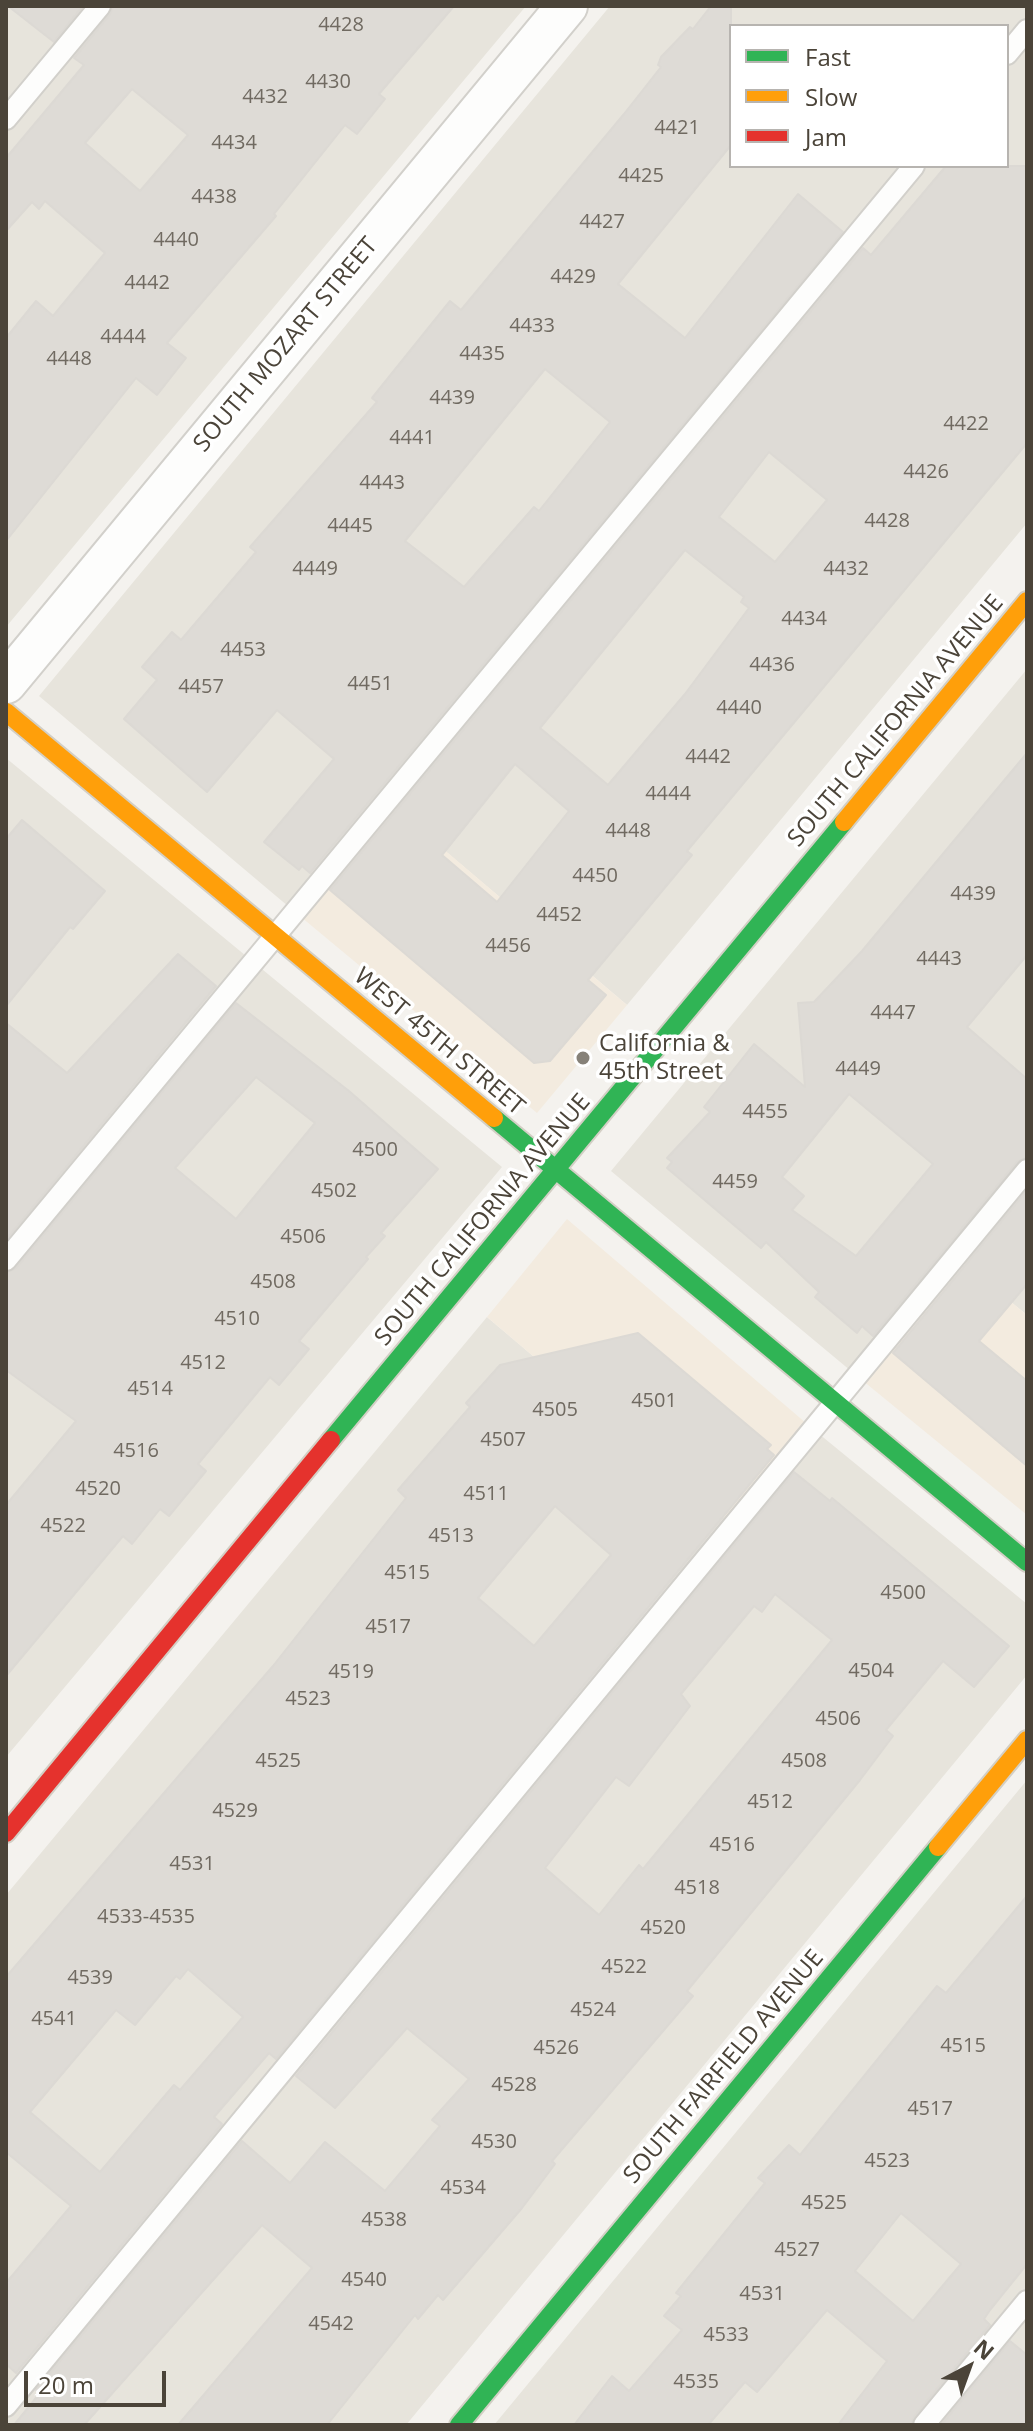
<!DOCTYPE html>
<style>
body{margin:0}
#map{position:relative;width:1033px;height:2431px;overflow:hidden;background:#f4f2ee;font-family:"Open Sans",sans-serif}
canvas{display:block}
.frame{position:absolute;inset:0;border:8px solid #4b4439;pointer-events:none}
.legend{position:absolute;left:729px;top:24px;width:280px;height:144px;box-sizing:border-box;background:#fff;border:2px solid #b7b4b0;margin:0;padding:10px 14px;list-style:none;font-size:24px;color:#4b4439}
.legend li{display:flex;align-items:center;gap:16px;height:40px}
.legend b{width:40px;border:2px solid #b7b4b0}
.north{position:absolute;left:929px;top:2327px;width:80px;height:80px;-webkit-text-stroke:6px #fff;paint-order:stroke;rotate:41deg;font-size:22px;font-weight:700;line-height:32px;text-align:center;color:#4b4439}
.north::after{content:'';display:block;margin:auto;width:28px;height:36px;background:#4b4439;clip-path:polygon(50% 0,100% 100%,50% 72%,0 100%)}
.scale{position:absolute;left:24px;top:2371px;width:142px;height:36px;box-sizing:border-box;border:4px solid #4b4439;border-top:0;padding-left:10px;font-size:24px;line-height:28px;white-space:nowrap;color:#4b4439;-webkit-text-stroke:6px #fff;paint-order:stroke}
</style>
<div id="map">
<canvas width="1033" height="2431"></canvas>
<div class="frame"></div>
<ul class="legend">
<li><b style="height:10px;background:#30b455"></b>Fast</li>
<li><b style="height:10px;background:#ff9f0a"></b>Slow</li>
<li><b style="height:10px;background:#e5322d"></b>Jam</li>
</ul>
<div class="north">N</div>
<div class="scale">20 m</div>
</div>
<script>
const ctx = document.querySelector('canvas').getContext('2d');
ctx.lineJoin = 'round';
function fill(path, color) { ctx.fillStyle = color; ctx.fill(path, 'evenodd'); }
function strokePath(path, color, width, dash) { ctx.strokeStyle = color; ctx.lineWidth = width; ctx.lineCap = dash ? 'butt' : 'round'; ctx.setLineDash(dash || []); ctx.stroke(path); }
function drawText(font, color, halo, rows, align = 'center') {
  ctx.font = font + ' "Open Sans",sans-serif'; ctx.lineWidth = 7; ctx.setLineDash([]); ctx.textBaseline = 'middle'; ctx.strokeStyle = halo; ctx.fillStyle = color; for (const [text, x, y, turn = 0] of rows) {
    ctx.save(); ctx.translate(x, y); ctx.rotate((+turn || 0) * Math.PI / 180); ctx.textAlign = isNaN(turn) ? turn : align; if (halo) ctx.strokeText(text, 0, 0); ctx.fillText(text, 0, 0); ctx.restore();
  }
}
const residential = new Path2D(`
 M6,6H526L6,627Z
 M610,6H1027V523L627,1005L387,802L295,912L39,696ZM731,26H1007V166H731Z
 M1027,669V1315L955,1257L857,1376L611,1171Z
 M6,758L502,1167L6,1757Z
 M487,1317L733,1525L813,1429L1027,1604V1675L406,2425H6V1895Z
 M1027,1780V2425H494Z`);
const commercial = new Path2D(`
 M387,801L627,1005L537,1113L295,912Z
 M567,1219L813,1429L733,1526L487,1317Z
 M955,1256L1027,1315V1515L857,1376Z`);
const building = new Path2D(`
 M8,6H83L54,42Z
 M113,6H454L379,94L385,99L357,134L345,125L274,214L276,216L167,343L186,358L157,395L136,378L6,541V338L36,301L53,316L105,253L45,201L39,209L32,202L6,231V158L84,65L74,58L110,14ZM132,89L188,135L140,191L85,143Z
 M711,6H731V145L618,284L685,338L798,194L843,232L310,873L302,866L299,870L264,842L334,759L277,710L207,792L124,719L157,680L142,667L172,632L181,640L256,552L250,547L377,402L372,398L450,301L461,310L624,114L661,67L658,65L661,57L690,27L693,29ZM545,369L610,422L539,511L534,507L464,587L405,541Z
 M946,166H1027V443L687,851L692,855L588,980L606,995L550,1061L534,1063L330,890L863,248L871,255ZM769,452L827,500L775,562L719,517ZM685,550L744,597L741,602L749,608L685,694L608,785L540,728ZM515,764L569,811L497,902L442,855Z
 M1027,753V955L967,1027L1027,1079V1157L1017,1162L873,1336L862,1326L857,1333L815,1297L819,1292L766,1242L761,1248L667,1168L672,1162L667,1158L710,1112L704,1107L754,1044L805,1087L798,1003L814,1002L862,951ZM849,1094L933,1164L856,1256L792,1210L804,1196L782,1177Z
 M22,820L105,891L73,929L70,927L6,1006V839Z
 M178,954L216,986L6,1240V1023L67,1073Z
 M236,1003L349,1091L438,1169L381,1233L385,1236L366,1257L368,1259L299,1341L309,1349L279,1385L270,1377L198,1464L206,1471L169,1516L160,1509L132,1544L123,1536L6,1676V1505L76,1421L6,1370V1273L16,1268ZM256,1077L315,1123L236,1219L175,1168Z
 M1027,1190V1284L979,1341L1027,1381V1466L893,1353Z
 M638,1333L771,1445L767,1449L774,1455L276,2059L269,2053L214,2117L222,2124L16,2373L6,2364V2283L71,2206L6,2152V1977L273,1666L406,1498L398,1490L470,1407L466,1403L500,1365ZM555,1506L611,1555L534,1646L478,1598ZM188,1969L243,2017L180,2090L174,2085L100,2172L30,2112L116,2010L135,2025L176,1976L180,1979Z
 M794,1472L830,1501L832,1498L1009,1646L974,1687L943,1661L886,1730L893,1736L860,1780L687,1991L693,1996L552,2161L555,2164L522,2208L443,2300L438,2295L418,2319L415,2315L327,2425H178L312,2268L262,2225L84,2425H14L40,2393L36,2390L242,2141L290,2183L325,2142L385,2191L440,2126L432,2120L469,2079L407,2028L335,2108L296,2076ZM775,1594L832,1640L643,1869L639,1865L599,1915L545,1868L616,1777L629,1786L690,1706L681,1694L754,1606L762,1612Z
 M1027,1896V2264L990,2310L984,2319L990,2325L914,2417L911,2425H838L887,2361L827,2310L757,2392L745,2382L708,2425H574L612,2376L629,2391L682,2330L664,2316L681,2296L676,2293L765,2183L758,2178L789,2145L800,2155L937,1986L946,1993ZM901,2213L961,2264L913,2321L855,2271Z
 M1010,2341L1027,2355V2425H941Z`);
const lane = new Path2D(`
 M1007,54L1027,30
 M6,119L100,6
 M6,1260L914,166
 M6,2406L1027,1170
 M924,2425L1027,2301`);
const street = new Path2D(`
 M6,683L567,6`);
const fast = new Path2D(`
 M494,1118L1027,1562
 M331,1440L844,822
 M459,2425L938,1847`);
const slow = new Path2D(`
 M6,712L494,1118
 M844,822L1027,601
 M938,1847L1027,1740`);
const jam = new Path2D(`
 M6,1833L331,1440`);
const markers = [
 [583,1058,8,"#868178"]
];
const numberNames = [
 ["4428",341,25],
 ["4430",328,82],
 ["4432",265,97],
 ["4421",677,128],
 ["4434",234,143],
 ["4425",641,176],
 ["4438",214,197],
 ["4427",602,222],
 ["4440",176,240],
 ["4429",573,277],
 ["4442",147,283],
 ["4433",532,326],
 ["4444",123,337],
 ["4435",482,354],
 ["4448",69,359],
 ["4439",452,398],
 ["4422",966,424],
 ["4441",412,438],
 ["4426",926,472],
 ["4443",382,483],
 ["4428",887,521],
 ["4445",350,526],
 ["4449",315,569],
 ["4432",846,569],
 ["4434",804,619],
 ["4453",243,650],
 ["4436",772,665],
 ["4451",370,684],
 ["4457",201,687],
 ["4440",739,708],
 ["4442",708,757],
 ["4444",668,794],
 ["4448",628,831],
 ["4450",595,876],
 ["4439",973,894],
 ["4452",559,915],
 ["4456",508,946],
 ["4443",939,959],
 ["4447",893,1013],
 ["4449",858,1069],
 ["4455",765,1112],
 ["4500",375,1150],
 ["4459",735,1182],
 ["4502",334,1191],
 ["4506",303,1237],
 ["4508",273,1282],
 ["4510",237,1319],
 ["4512",203,1363],
 ["4514",150,1389],
 ["4501",654,1401],
 ["4505",555,1410],
 ["4507",503,1440],
 ["4516",136,1451],
 ["4520",98,1489],
 ["4511",486,1494],
 ["4522",63,1526],
 ["4513",451,1536],
 ["4515",407,1573],
 ["4500",903,1593],
 ["4517",388,1627],
 ["4504",871,1671],
 ["4519",351,1672],
 ["4523",308,1699],
 ["4506",838,1719],
 ["4525",278,1761],
 ["4508",804,1761],
 ["4512",770,1802],
 ["4529",235,1811],
 ["4516",732,1845],
 ["4531",192,1864],
 ["4518",697,1888],
 ["4533-4535",146,1917],
 ["4520",663,1928],
 ["4522",624,1967],
 ["4539",90,1978],
 ["4524",593,2010],
 ["4541",54,2019],
 ["4515",963,2046],
 ["4526",556,2048],
 ["4528",514,2085],
 ["4517",930,2109],
 ["4530",494,2142],
 ["4523",887,2161],
 ["4534",463,2188],
 ["4525",824,2203],
 ["4538",384,2220],
 ["4527",797,2250],
 ["4540",364,2280],
 ["4531",762,2294],
 ["4542",331,2324],
 ["4533",726,2335],
 ["4535",696,2382]
];
const streetNames = [
 ["SOUTH MOZART STREET",286,345,-50],
 ["SOUTH CALIFORNIA AVENUE",896,721,-50],
 ["WEST 45TH STREET",439,1042,40],
 ["SOUTH CALIFORNIA AVENUE",483,1220,-50],
 ["SOUTH FAIRFIELD AVENUE",724,2067,-50]
];
const poiNames = [
 ["California &",599,1044],
 ["45th Street",599,1072]
];
fill(residential, '#e7e4dc');
fill(commercial, '#f3ebdf');
fill(building, '#dedbd6');
strokePath(building, '#dcd9d4', 2);
strokePath(lane, '#d2d0cb', 24);
strokePath(street, '#d2d0cb', 44);
strokePath(fast, '#d3cfc5', 22);
strokePath(slow, '#d3cfc5', 22);
strokePath(jam, '#d3cfc5', 22);
strokePath(lane, '#fdfdfc', 20);
strokePath(street, '#fdfdfc', 40);
strokePath(fast, '#30b455', 18);
strokePath(slow, '#ff9f0a', 18);
strokePath(jam, '#e5322d', 18);
for (const [x, y, r, color] of markers) { const dot = new Path2D(); dot.arc(x, y, r, 0, 2 * Math.PI); ctx.fillStyle = color; ctx.fill(dot); strokePath(dot, '#fff', 3); }
drawText('20px', '#706a61', null, numberNames);
drawText('24px', '#4b4439', '#fff', streetNames);
drawText('24px', '#4b4439', '#fff', poiNames, 'left');
</script>
